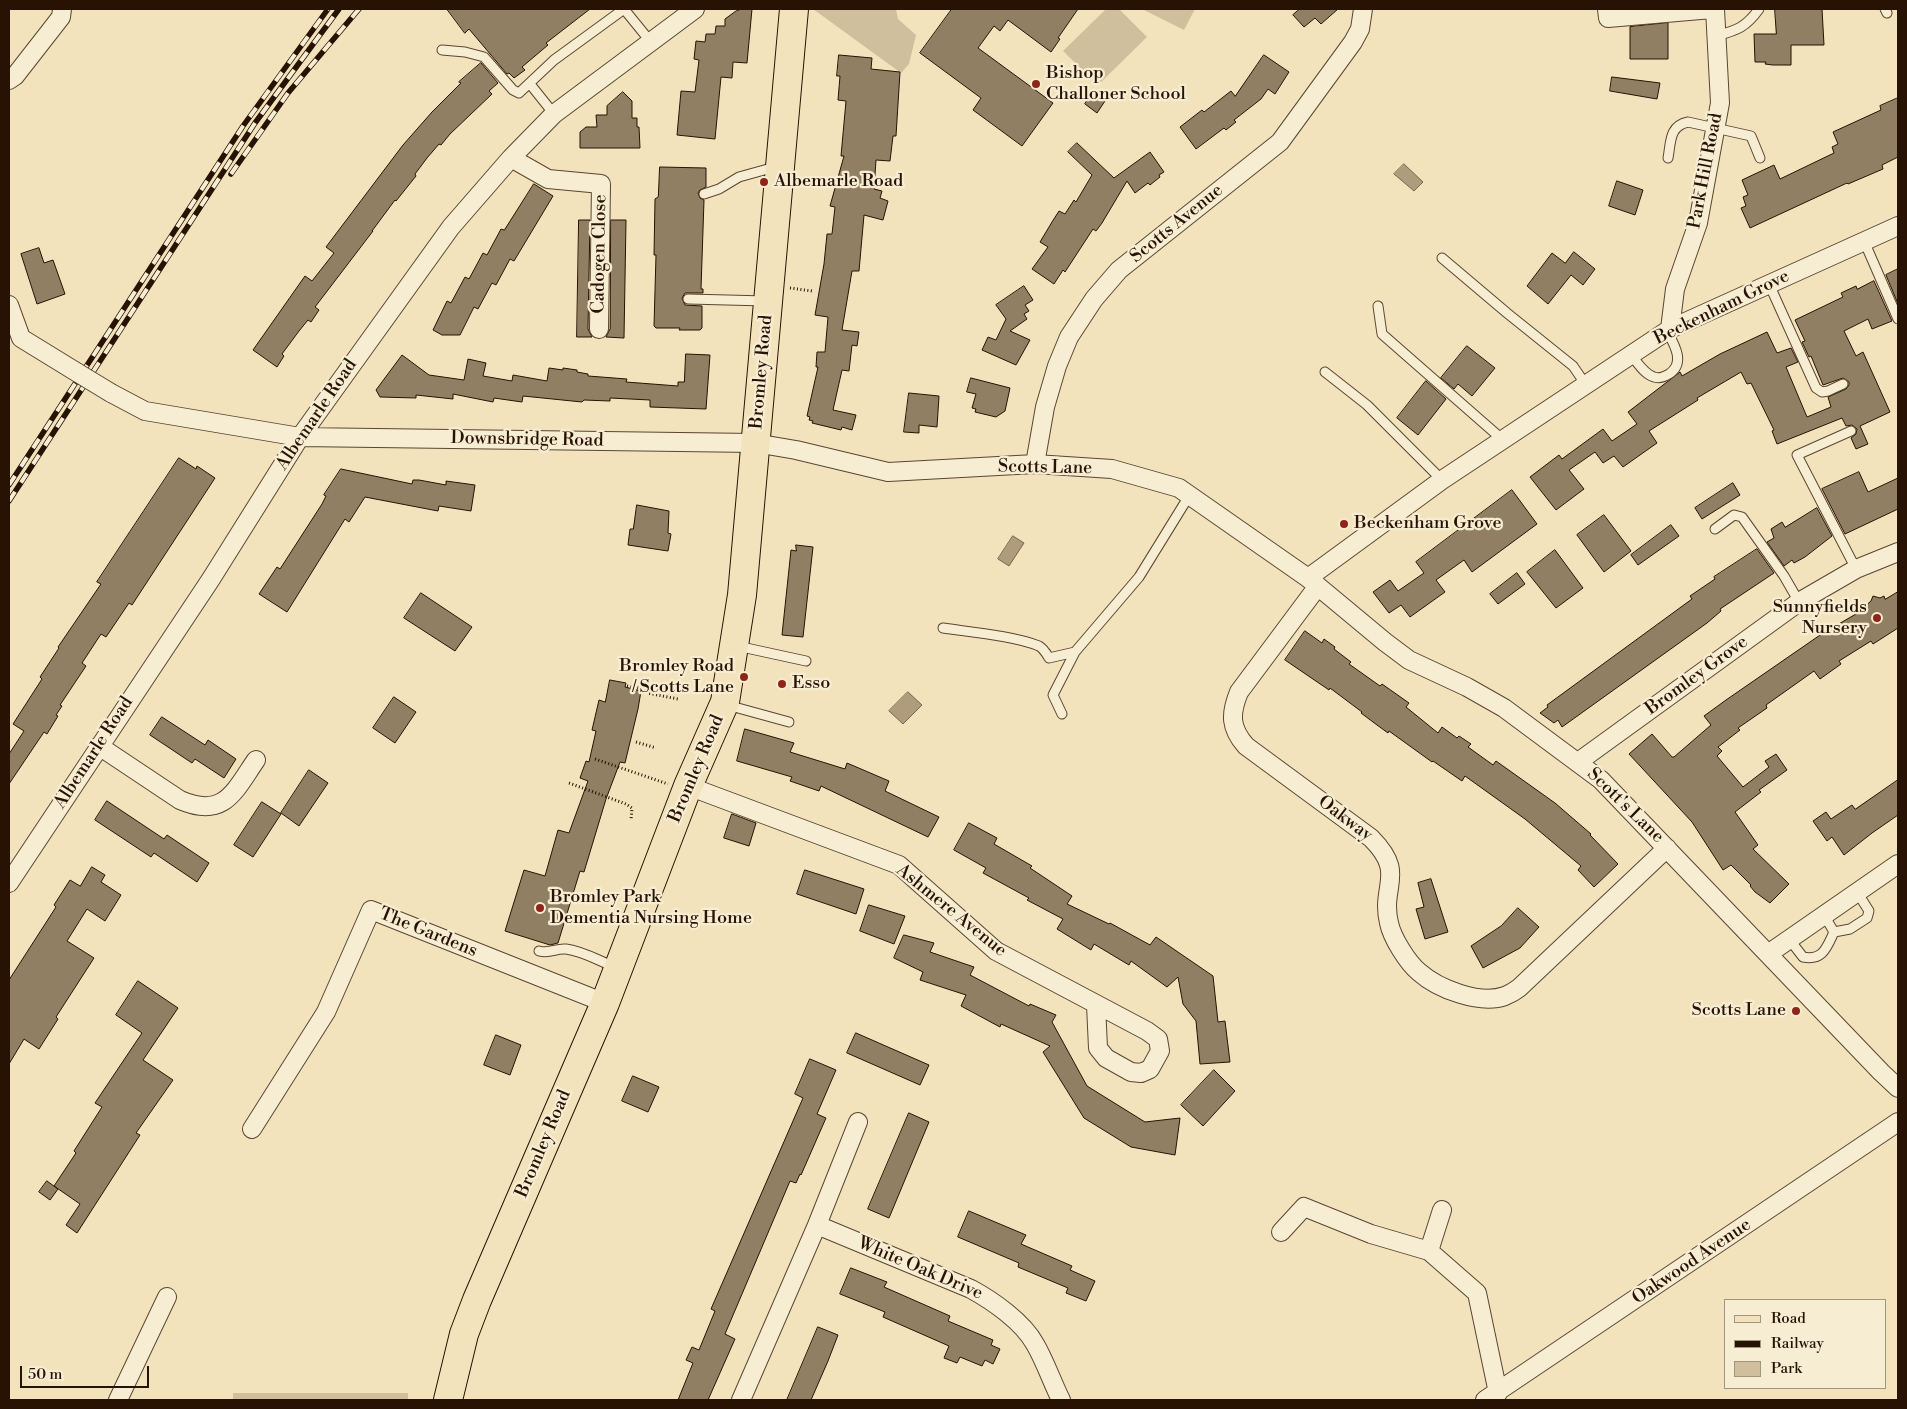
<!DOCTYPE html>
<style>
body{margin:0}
#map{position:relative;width:1907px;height:1409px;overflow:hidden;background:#f3e3bc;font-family:"Libre Bodoni",serif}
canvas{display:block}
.frame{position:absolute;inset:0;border:10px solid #271203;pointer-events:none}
.legend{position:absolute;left:1724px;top:1299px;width:162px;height:90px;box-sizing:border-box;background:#f7edd3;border:1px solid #a49580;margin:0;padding:6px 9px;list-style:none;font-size:15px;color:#271203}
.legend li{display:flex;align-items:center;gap:10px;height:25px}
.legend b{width:25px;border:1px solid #a49580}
.scale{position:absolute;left:20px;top:1366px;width:129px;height:22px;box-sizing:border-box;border:2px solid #271203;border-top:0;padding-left:6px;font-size:15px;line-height:18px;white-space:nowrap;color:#271203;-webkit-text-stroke:4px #f7edd3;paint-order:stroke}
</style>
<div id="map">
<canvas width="1907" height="1409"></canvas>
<div class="frame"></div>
<ul class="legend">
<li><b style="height:6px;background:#f3e3bc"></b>Road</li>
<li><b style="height:6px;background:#271203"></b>Railway</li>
<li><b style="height:14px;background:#d0bf9d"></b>Park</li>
</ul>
<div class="scale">50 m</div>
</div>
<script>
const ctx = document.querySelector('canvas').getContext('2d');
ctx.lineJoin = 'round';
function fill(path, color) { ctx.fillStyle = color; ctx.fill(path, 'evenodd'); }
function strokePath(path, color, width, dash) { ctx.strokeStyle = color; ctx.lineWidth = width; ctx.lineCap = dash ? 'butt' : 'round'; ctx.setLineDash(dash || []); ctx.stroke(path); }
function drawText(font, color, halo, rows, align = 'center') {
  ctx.font = font + ' "Libre Bodoni",serif'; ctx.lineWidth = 4.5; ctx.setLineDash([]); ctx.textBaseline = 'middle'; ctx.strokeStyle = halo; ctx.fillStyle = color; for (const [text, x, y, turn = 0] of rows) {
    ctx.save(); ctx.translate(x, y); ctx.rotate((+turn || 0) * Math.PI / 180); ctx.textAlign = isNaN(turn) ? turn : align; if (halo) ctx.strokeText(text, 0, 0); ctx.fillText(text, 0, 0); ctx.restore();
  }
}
const green = new Path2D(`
 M813,9H896L898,19L916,35L909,64L901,73Z
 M1106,9H1119L1147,37L1098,85L1063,51Z
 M1142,9H1195L1184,30Z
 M233,1393H408V1400H233Z`);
const water = new Path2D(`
 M1404,164L1423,182L1414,191L1394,174Z
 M1013,536L1024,543L1009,566L998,559Z
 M908,692L922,705L903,724L889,711Z`);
const building = new Path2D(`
 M447,9H590L546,43L548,45L522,67L525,70L514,78L509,73L507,74L469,29L465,33Z
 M742,9H752L747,63L733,62L732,78L721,77L715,139L677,135L681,91L695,92L699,60L694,59L696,41L705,42L706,34H715L716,26H725V19L736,11Z
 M952,9H1078L1058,38L1060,39L1051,52L1008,20L1000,31L994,26L978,48L1053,103L1022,146L973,110L981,98L920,53Z
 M1300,9H1338L1321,24L1315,18L1304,27L1293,15Z
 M1775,9H1822L1824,45H1791V65H1773L1765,64L1766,62H1755L1754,34H1776Z
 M1668,23V59H1630V27Z
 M839,55L872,58L871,69L900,72L896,136H893L890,161L876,160L874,189L882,191L880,198L888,201L883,220L864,215L859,271H852L842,330L859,332L857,346L852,345L849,371L842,370L833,410L856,415L852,430L842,427L841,430L812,423L813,421L809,420L810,417L807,416L818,367H816L817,352H825L828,317L815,315L824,264L827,234H832L835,207L830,206L844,156H841L846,101L838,100L840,76H837Z
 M1264,55L1289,72L1275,94L1268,89L1261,99L1234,120L1236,122L1226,130L1224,128L1196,149L1180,127L1202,110L1204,112L1231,91L1235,96Z
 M481,63L498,83L489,91L492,94L450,134L441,145L439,144L427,158L415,174L416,176L396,201L395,200L372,231H373L315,307L319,310L311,322L308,320L299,331L282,354L284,356L277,367L253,350L305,276L312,281L334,253L326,247L403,145L432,112L461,83L459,82Z
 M1612,77L1660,83L1657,99L1610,91Z
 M623,92L632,101V118H637V127H639L640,148H580V132L586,127H597L596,115H607V106Z
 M1093,92L1105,101L1097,113L1085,104Z
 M1898,98V157L1882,165L1883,169L1848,184L1847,183L1750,228L1741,208L1746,206L1743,197L1748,195L1742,180L1774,165L1780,179L1834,153L1832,147L1838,144L1833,132L1881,110L1880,106Z
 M1077,143L1114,178L1150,152L1164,172L1159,175L1160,177L1150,185L1148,183L1135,193L1127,181L1102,223L1096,231L1093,229L1065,272L1063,270L1054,284L1032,269L1048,247L1040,242L1052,222L1059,211L1065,214L1074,200L1076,202L1092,175L1068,152Z
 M660,167L706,168V187L700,190L698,193L700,198L704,200L701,289H703V293H685L682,298L685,305L702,306V328L700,330H679L680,328H656L654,326L656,255H654L655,199L658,197Z
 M1617,181L1643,190L1635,215L1609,206Z
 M534,184L553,196L514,261L510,259L496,285L492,283L478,309L474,307L460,335H442L433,330L447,301L451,303L465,277L469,279L483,253L487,255L501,229L504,230Z
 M579,220H590L588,329L592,337H577Z
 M611,220H626L624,338L606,337L610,329Z
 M39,248L44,263L53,260L65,294L37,304L21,254Z
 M1574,252L1595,269L1583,285L1571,275L1548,304L1527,286L1552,253L1565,263Z
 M1898,269V304L1886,275Z
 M1874,281L1892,321L1872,329L1868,319L1844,331L1856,356L1863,352L1890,412L1860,426L1868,444L1856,449L1851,438L1856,434L1857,429L1852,425L1846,426L1842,418L1777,444L1772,431L1774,430L1751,383L1747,384L1741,372L1697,398L1698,400L1649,431L1657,443L1623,467L1614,456L1603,463L1595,452L1569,470L1584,489L1556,510L1530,477L1559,455L1562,459L1603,429L1612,441L1637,424L1628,412L1680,372L1682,376L1720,354L1767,332L1777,353L1791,348L1798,362L1786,367L1807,417L1831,407L1828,397L1846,389L1849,385V382L1843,378L1823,385L1811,356L1809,357L1802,342L1805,341L1795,320L1843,297L1841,293L1856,286L1857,289Z
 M1024,286L1033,300L1025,305L1029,311L1024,314L1027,319L1010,331L1030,340L1016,365L982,350L988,337L996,340L1006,319L996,305Z
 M1467,346L1495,368L1472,396L1458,384L1454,389L1441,378Z
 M686,354L710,355L706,409L650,407V400L610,398V401L584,400L582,402L523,396L522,402L494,398L493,402L453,394V399L416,395V398L380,397L376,390L402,355L429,375L464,380L468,359L486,363L483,376L512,381L513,375L547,381L549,368L563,370V368L577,370V372L588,374V376L627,379L626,382L678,386V382H684Z
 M971,378L1010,388L1005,411L996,417L975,412L976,409L972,408L976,394L967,392Z
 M1426,381L1446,399L1418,435L1397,418Z
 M909,393L939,396L937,427L919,425V433L904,432Z
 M179,458L196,469L197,466L215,478L132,605L129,603L106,637L101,634L82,663L86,666L60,705L62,706L56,715L58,716L47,734L44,732L9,784V754L24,731L13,724L42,679L40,677L59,648L58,647L101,584L97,582Z
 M341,469L412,484L413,480H419L446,485V481L475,485L471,511L439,506L438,511L365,497L349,522L345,519L287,612L259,594L277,567L280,569L322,504L326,496L324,495Z
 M1859,472L1868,492L1898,478V509L1845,534L1822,489Z
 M1733,483L1740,495L1702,519L1695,508Z
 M1512,490L1537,524L1472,572L1464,560L1436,580L1445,592L1410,617L1401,605L1389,613L1373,592L1390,580L1398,591L1424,573L1416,562Z
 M637,505L669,511L668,533L671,534L668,551L628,545L630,529H633Z
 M1817,508L1832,536L1805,557L1794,563L1792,560L1784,566L1767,542L1774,538L1771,529L1782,522L1785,527Z
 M1604,515L1631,551L1604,572L1577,535Z
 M1671,525L1679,536L1638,565L1631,555Z
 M796,545L813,547L803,637L782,635L791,550L796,551Z
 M1757,549L1774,573L1720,609L1721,611L1707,623L1562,727L1558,720L1554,723L1540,713L1548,707L1547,705L1692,599L1690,596L1715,579L1714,577Z
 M1555,550L1583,588L1556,608L1527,572Z
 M1517,573L1525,584L1498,604L1490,594Z
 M1898,592V628L1873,644L1871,641L1839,661L1841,664L1820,679L1814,671L1766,705L1767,708L1738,728L1740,730L1718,747L1722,751L1717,756L1743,787L1769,767L1765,761L1776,754L1787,770L1759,790L1761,792L1735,812L1758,845L1753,849L1789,884L1770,903L1755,892L1750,886L1751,885L1731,865L1723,870L1692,822L1629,754L1652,734L1672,757H1674L1711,725L1704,716L1726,700L1823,633L1856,614L1871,601L1873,596L1880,598L1884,596L1885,599Z
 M421,593L472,627L455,651L404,618Z
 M1305,631L1322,643L1324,639L1335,647L1334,649L1351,662L1349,664L1380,686L1382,684L1409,703L1406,707L1438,733L1442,727L1457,738L1459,736L1471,744L1468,747L1493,765L1496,761L1555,803L1591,834L1590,835L1618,864L1594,887L1578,870L1581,866L1525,819L1465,776L1462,781L1433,761L1432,762L1389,731L1388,733L1377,725L1361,713L1362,712L1330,688L1329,690L1285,660Z
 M610,680L626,683L625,687L641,691L638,709L625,763L620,762L606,799L584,872L580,871L558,943L550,945L505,931L524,870L545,876L558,830L569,833L588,781L580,778L586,761L589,762L596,731L592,730L599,700L605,702Z
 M394,697L416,712L395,743L373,728Z
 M162,717L205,745L208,740L236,759L224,778L195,759L192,763L150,735Z
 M745,729L794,743L790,752L845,769L847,763L889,781L885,791L939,817L928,837L821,786L819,791L790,781L792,777L737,761Z
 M309,770L328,783L299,826L281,813Z
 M1898,780V815L1872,833L1844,855L1832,837L1827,841L1813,821L1826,812L1831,819L1852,805L1855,809Z
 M107,801L164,839L167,835L209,863L197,882L154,853L151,857L95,820Z
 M262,802L281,814L253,857L234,845Z
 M732,814L756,823L749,846L724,838Z
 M969,823L997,838L994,844L1032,866L1030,868L1072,896L1067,904L1109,924L1110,923L1150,945L1156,937L1213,976L1218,1022L1225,1021L1230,1062L1200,1064L1196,1021L1183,1004L1178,977L1167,987L1131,961L1129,965L1094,944L1091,950L1057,929L1063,919L1027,900L1029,898L983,873L986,868L954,850Z
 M92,867L105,875L101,882L121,895L105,921L87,909L67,941L94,958L56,1017L58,1019L39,1049L24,1039L9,1064V980L56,907L54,905L70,880L80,886Z
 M805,870L864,889L856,914L797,894Z
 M1431,879L1448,932L1425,939L1416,909L1424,907L1418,883Z
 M869,905L905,916L894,944L860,931Z
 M1518,908L1539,927L1520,948L1483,968L1471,946L1501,926Z
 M904,935L934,943L930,952L974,967L970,975L1029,1006L1030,1004L1056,1015L1052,1022L1087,1086L1145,1122L1180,1118L1175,1155L1131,1147L1084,1118L1043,1052L1050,1046L1001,1024L1000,1027L961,1006L966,995L920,980L923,972L894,958Z
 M138,981L178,1008L143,1060L173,1080L136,1133L140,1135L77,1233L66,1225L80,1204L54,1186L76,1153L74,1151L102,1107L95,1103L142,1033L116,1015Z
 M856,1033L929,1065L920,1085L847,1053Z
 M496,1035L521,1045L510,1075L484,1065Z
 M810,1059L836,1070L817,1114L826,1118L801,1175L800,1174L796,1183L790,1181L725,1334L735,1339L708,1400H678L693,1363L686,1360L692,1347L699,1350L715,1311L711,1309L803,1098L795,1094Z
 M1214,1070L1235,1091L1203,1126L1181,1105Z
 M633,1076L659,1087L648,1112L622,1101Z
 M909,1113L929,1122L889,1218L868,1209Z
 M47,1181L58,1189L50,1200L39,1192Z
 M969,1211L1026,1235L1021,1244L1072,1266L1070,1270L1095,1281L1086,1301L1066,1293L1068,1288L1018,1267L1019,1263L958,1237Z
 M851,1268L887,1282L884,1287L950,1316L948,1321L993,1340L991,1345L1000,1349L993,1364L985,1360L982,1366L960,1357L957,1363L944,1358L949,1346L883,1317L885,1312L840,1294Z
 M818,1327L838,1335L828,1361L811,1400H787Z`);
const path = new Path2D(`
 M790,288L812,291
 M627,686L644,689L647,693L678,699
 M636,742L656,748
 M595,759L668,784
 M569,783L626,804L632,808L631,820`);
const lane = new Path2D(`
 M1885,9L1887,13
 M1716,36C1738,30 1746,27 1759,9
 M442,50L465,52L484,57L513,90L519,93L554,60L624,9L650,41
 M530,84L554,114
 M1668,158C1671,142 1669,126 1688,122L1751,136L1760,158
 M704,194L719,189L739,177L775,167
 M1864,241L1898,319
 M1442,258L1507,313L1573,366L1586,385
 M1769,284L1816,388L1822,392L1828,391L1843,384
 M688,299L766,301
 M1378,306L1382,334L1503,440
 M1631,355C1638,363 1644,374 1654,377C1659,379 1664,377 1669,374C1686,363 1674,344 1667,331
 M1325,372L1367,405L1442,480
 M1851,431L1797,455L1856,569
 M1715,529L1734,515L1742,517L1784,576L1799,602
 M943,628C970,632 1015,636 1039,646C1044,649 1046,653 1049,658L1075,652
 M737,646L806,661
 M727,705L789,722
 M1062,714L1053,695L1075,652L1139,577L1189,496
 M1834,932L1850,929L1867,918L1869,911L1857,892
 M1789,939L1803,957C1823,961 1827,947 1834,932L1824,915
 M539,951C551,954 555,948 566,949C583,951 599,961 615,967`);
const street = new Path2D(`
 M1607,9L1608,18L1712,9
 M9,80L15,76L61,17L62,9
 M511,158L548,179L601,184L599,329
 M9,305L21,338L78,373
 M1670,329L1675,289L1698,223L1720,103L1715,9
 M111,393L145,411L300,437L755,443L796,450L888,472L1035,464L1112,469L1179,488L1308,578L1385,642L1409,660L1467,687L1504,708L1601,780L1881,1072L1898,1088
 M1035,464L1045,407L1057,366L1069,337L1094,299L1119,270L1280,142L1353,42L1360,29L1363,9
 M1308,578L1442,480L1670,329L1898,226
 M1318,586L1239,692C1230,714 1230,728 1246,746L1371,838C1407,874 1380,885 1389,923C1392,938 1408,963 1419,972C1438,989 1480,1005 1505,996C1510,994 1515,991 1519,988L1667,848
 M99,746L180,800C224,819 234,792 256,760
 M1578,762L1799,602L1856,569L1898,552
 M688,786L899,865L996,951L1147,1031L1158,1039L1160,1051L1150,1069L1141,1073L1131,1072L1106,1058L1098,1048L1096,1005
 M9,883L211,579L300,437L451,227L511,158L554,114L695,9
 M1768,954L1898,864
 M252,1129L326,1012L371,910L605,1003
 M817,1225L858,1122
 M1281,1232L1304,1207L1371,1234L1429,1251L1477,1293L1498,1393
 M1429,1251L1442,1210
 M118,1400L167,1297
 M741,1400L817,1225L971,1289C993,1301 1023,1322 1035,1344C1045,1361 1052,1382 1061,1400
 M1485,1400L1898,1122`);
const primary = new Path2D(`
 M448,1400L464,1334L477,1300L605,1003L688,786L725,702L742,595L794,9`);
const rail = new Path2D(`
 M231,174L288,93L359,9
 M9,485L243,126L328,9
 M9,501L255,123L339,9`);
const streetBridge = new Path2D(`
 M78,373L111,393`);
const markers = [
 [1036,84,5,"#8f2418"],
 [764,182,5,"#8f2418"],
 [1344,524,5,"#8f2418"],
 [1877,618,5,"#8f2418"],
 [744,677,5,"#8f2418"],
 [782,684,5,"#8f2418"],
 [540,908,5,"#8f2418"],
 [1796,1011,5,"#8f2418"]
];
const poiNames = [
 ["Bishop",1046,74],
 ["Challoner School",1046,95],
 ["Albemarle Road",774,182],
 ["Beckenham Grove",1354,524],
 ["Sunnyfields",1867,608,"right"],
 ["Nursery",1867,629,"right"],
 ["Bromley Road",734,667,"right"],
 ["/ Scotts Lane",734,688,"right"],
 ["Esso",792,684],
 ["Bromley Park",550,898],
 ["Dementia Nursing Home",550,919],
 ["Scotts Lane",1786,1011,"right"]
];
const streetNames = [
 ["Park Hill Road",1706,171,-79],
 ["Scotts Avenue",1177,224,-39],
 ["Cadogen Close",600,254,-89],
 ["Beckenham Grove",1722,308,-26],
 ["Bromley Road",762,372,-85],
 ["Albemarle Road",317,415,-56],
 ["Downsbridge Road",527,440,1],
 ["Scotts Lane",1045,468,1],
 ["Bromley Grove",1697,676,-36],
 ["Albemarle Road",94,753,-57],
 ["Bromley Road",697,769,-67],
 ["Scott's Lane",1625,806,44],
 ["Oakway",1345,819,37],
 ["Ashmere Avenue",951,911,39],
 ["The Gardens",428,933,22],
 ["Bromley Road",544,1144,-67],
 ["Oakwood Avenue",1692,1262,-34],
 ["White Oak Drive",920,1269,23]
];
fill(green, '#d0bf9d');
fill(water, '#ae9c7d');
strokePath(water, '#78654c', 1);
fill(building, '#917f63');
strokePath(building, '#271203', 1);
strokePath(lane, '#5a4631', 11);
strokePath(street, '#5a4631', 20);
strokePath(primary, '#271203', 30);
strokePath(path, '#271203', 3, [1, 2.5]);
strokePath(lane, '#f7edd3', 9);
strokePath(street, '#f7edd3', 18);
strokePath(primary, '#f3e3bc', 28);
strokePath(rail, '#271203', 5.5);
strokePath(rail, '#f7edd3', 4, [11]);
strokePath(streetBridge, '#5a4631', 20, []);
strokePath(streetBridge, '#f7edd3', 18);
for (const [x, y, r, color] of markers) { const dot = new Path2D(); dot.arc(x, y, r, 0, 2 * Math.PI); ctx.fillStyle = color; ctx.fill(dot); strokePath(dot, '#f7edd3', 2); }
drawText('18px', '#271203', '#f7edd3', poiNames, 'left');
drawText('18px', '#271203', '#f7edd3', streetNames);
</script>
